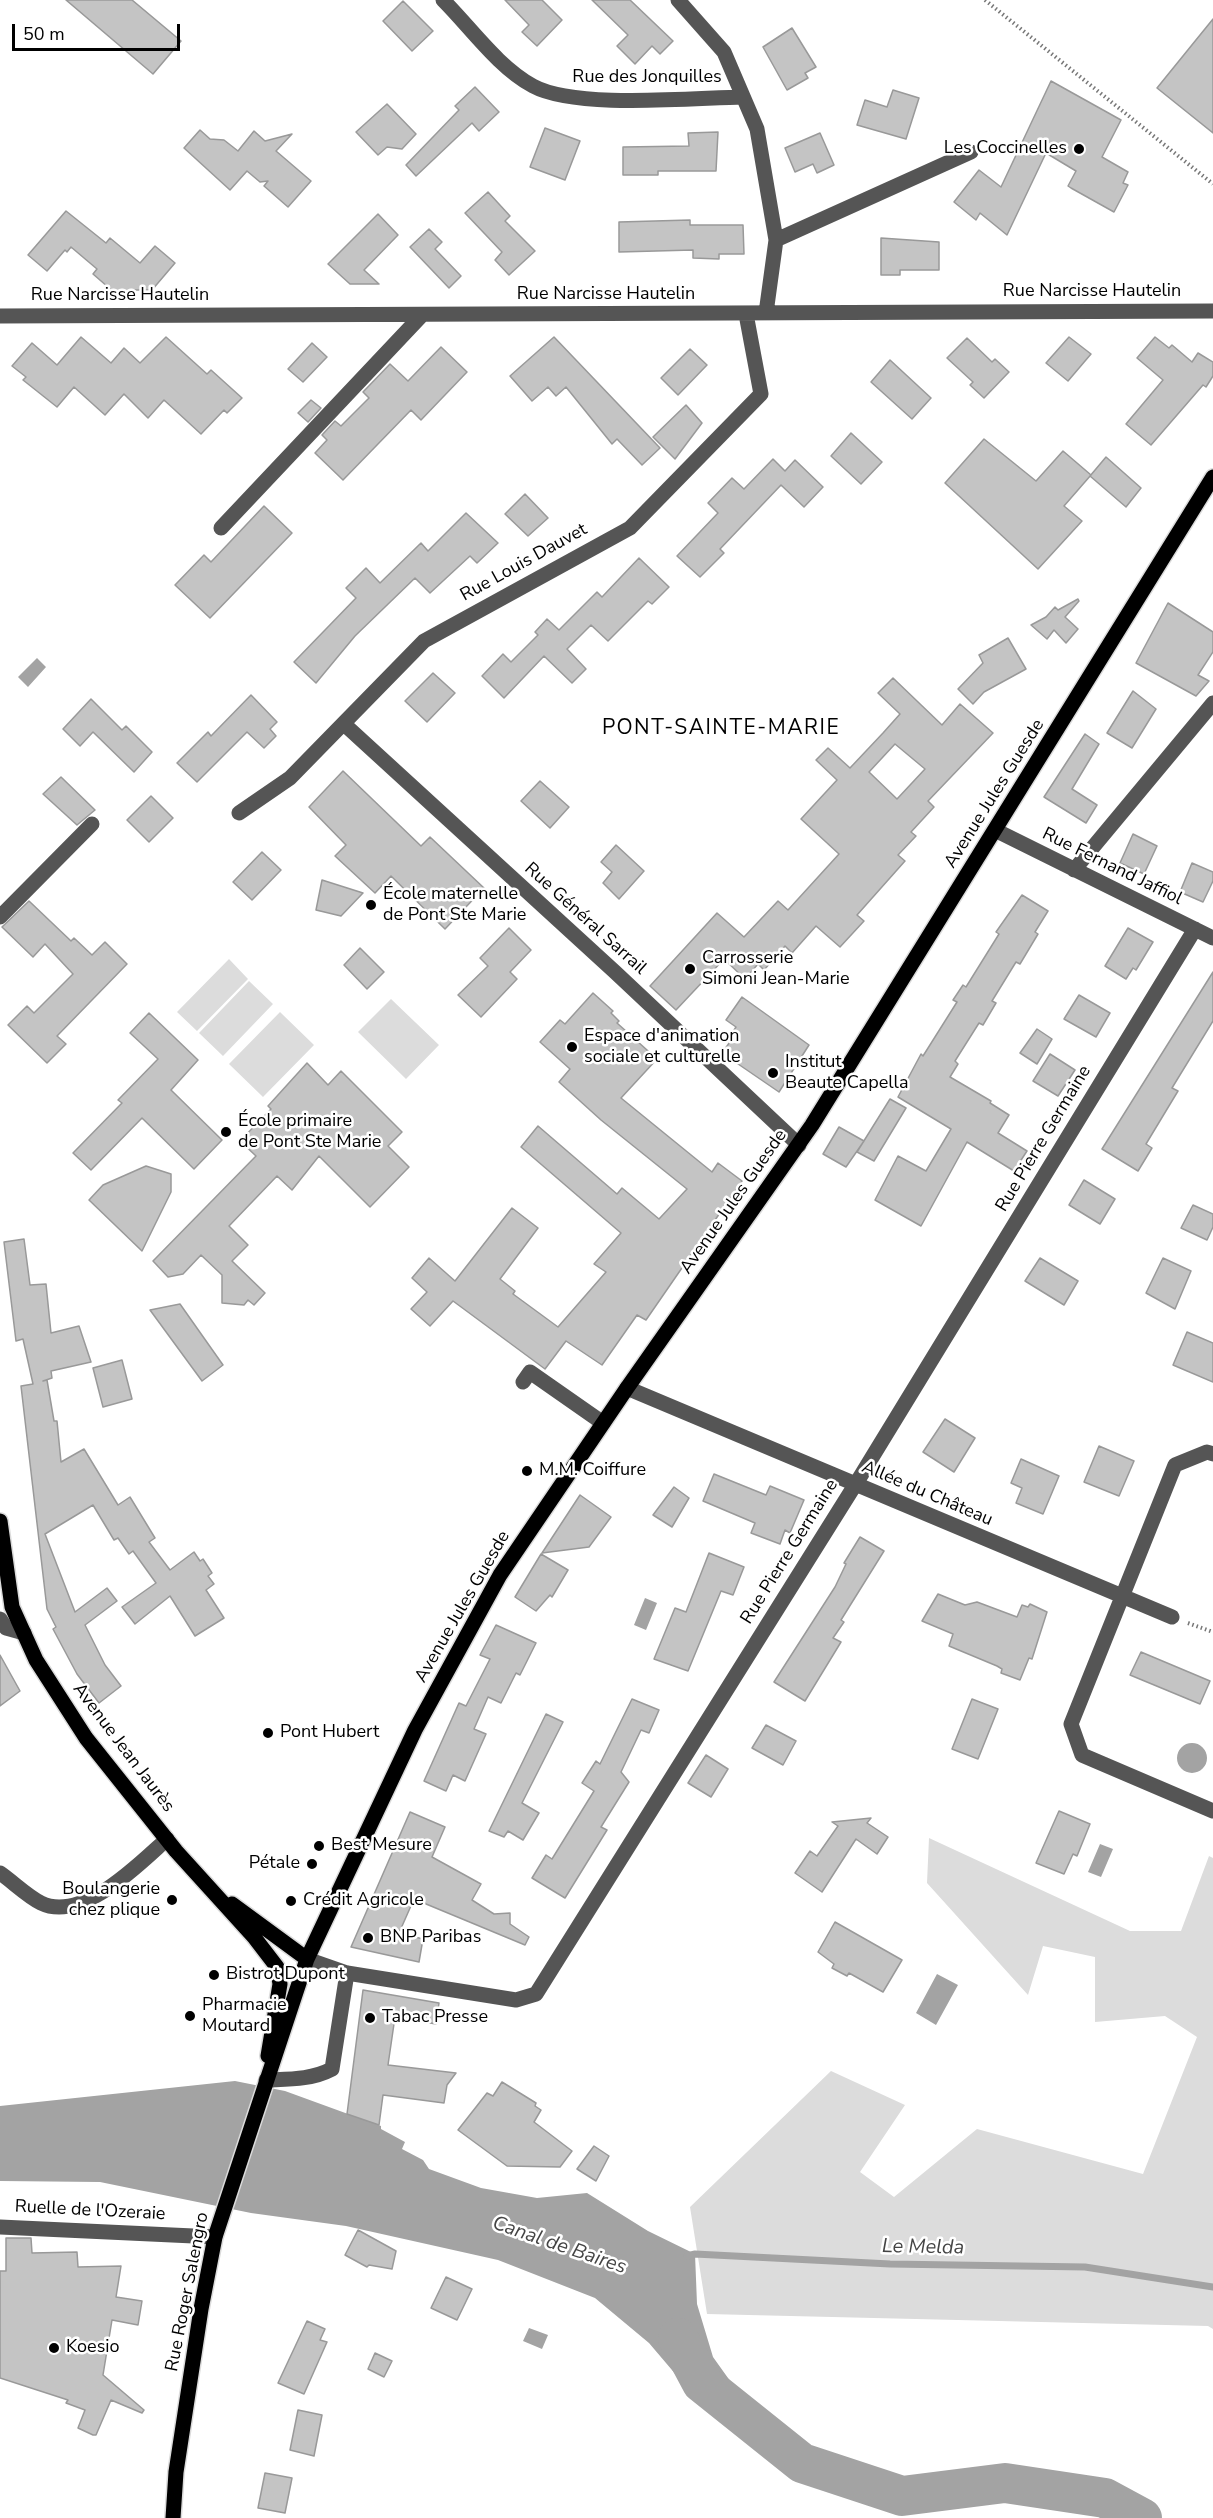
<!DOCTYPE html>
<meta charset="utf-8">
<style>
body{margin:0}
#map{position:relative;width:1213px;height:2518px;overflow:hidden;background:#fff;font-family:"Nunito Sans",sans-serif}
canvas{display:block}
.scale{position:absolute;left:12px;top:24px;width:168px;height:27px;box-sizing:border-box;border:3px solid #000;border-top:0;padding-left:8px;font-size:18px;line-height:21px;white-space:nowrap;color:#000;-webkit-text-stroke:4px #fff;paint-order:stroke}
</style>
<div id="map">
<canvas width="1213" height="2518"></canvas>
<div class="scale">50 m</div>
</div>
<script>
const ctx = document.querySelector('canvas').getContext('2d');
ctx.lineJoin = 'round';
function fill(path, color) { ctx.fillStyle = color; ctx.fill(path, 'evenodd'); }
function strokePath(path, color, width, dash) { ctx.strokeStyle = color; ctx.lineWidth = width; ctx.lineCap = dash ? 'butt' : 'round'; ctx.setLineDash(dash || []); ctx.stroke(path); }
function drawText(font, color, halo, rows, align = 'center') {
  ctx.font = font + ' "Nunito Sans",sans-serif'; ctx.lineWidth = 5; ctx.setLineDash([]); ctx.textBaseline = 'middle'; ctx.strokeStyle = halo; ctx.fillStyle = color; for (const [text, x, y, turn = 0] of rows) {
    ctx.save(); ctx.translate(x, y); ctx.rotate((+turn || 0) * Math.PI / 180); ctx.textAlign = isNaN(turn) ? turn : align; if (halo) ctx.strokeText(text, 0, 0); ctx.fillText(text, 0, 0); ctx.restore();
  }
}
const green = new Path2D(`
 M229,959L248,979L197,1031L177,1012Z
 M249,981L273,1004L223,1056L199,1033Z
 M391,999L439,1045L406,1079L358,1032Z
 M280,1012L314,1045L263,1097L229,1064Z
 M929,1838L1130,1931H1181L1209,1856L1213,1858V2329L1208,2326L707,2314L690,2207L831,2071L905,2105L860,2172L894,2197L977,2129L1143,2174L1197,2037L1165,2016L1095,2022V1957L1043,1946L1028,1995L927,1883Z`);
const water = new Path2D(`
 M37,658L46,667L28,687L18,677Z
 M645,1598L657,1603L646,1630L634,1625Z
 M1177 1758a15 15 0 1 1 30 0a15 15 0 1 1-30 0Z
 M1100,1844L1113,1849L1101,1877L1088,1872Z
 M937,1974L958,1985L936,2025L916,2013Z
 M235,2081L285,2091L381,2126V2129L405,2142L402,2149L423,2160L429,2169L481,2188L537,2198L587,2193L648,2231L695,2254L697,2304L713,2357L738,2392L683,2383L649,2343L595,2298L498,2260L346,2226L251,2213L100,2182L0,2181V2106Z
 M529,2328L548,2335L542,2349L523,2341Z`);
const stream = new Path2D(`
 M687,2256L695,2254L890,2264L1085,2267L1213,2287`);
const river = new Path2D(`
 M678,2338L702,2383L802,2463L902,2496L1005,2483L1105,2498L1142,2518`);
const building = new Path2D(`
 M66,0H132L181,41L153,74Z
 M505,0H542L562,20L537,46L522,32L529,25Z
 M592,0H630L673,41L660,54L652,46L635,64L617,46L628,35Z
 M403,1L433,31L412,51L383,21Z
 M1213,19V133L1157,88Z
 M792,28L816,67L805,73L808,78L787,90L763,47Z
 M1051,81L1121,120L1102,157L1128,172L1123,183L1128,185L1114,212L1071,188L1068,186L1076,171L1046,153L1007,235L980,213L976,220L954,202L979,170L1001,187Z
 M475,87L499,112L479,131L472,123L416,176L406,165L459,110L455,106Z
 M893,90L919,98L906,139L857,125L865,100L887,107Z
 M387,104L416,134L402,149L387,147L378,155L356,132Z
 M545,128L580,141L565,180L530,167Z
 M200,130L210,139L224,140L238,151L254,131L265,141L292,134L276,151L311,181L288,207L264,186L268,181L260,182L247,171L230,190L184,148Z
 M718,132L716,171H658V175H623V147L689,146L688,133Z
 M820,133L834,165L817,173L813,164L795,172L785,148Z
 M488,192L510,216L505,221L535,251L509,275L495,260L502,252L465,213Z
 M66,211L106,243L110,238L140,263L155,246L175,263L152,290H135L124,301L93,274L97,269L71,247L67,252L65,250L47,271L28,255Z
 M378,214L398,235L364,270L379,284H350L328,264Z
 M690,220V225H743L744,254H719V259L693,258V250L619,252V222Z
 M429,229L442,242L435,249L461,276L449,288L410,247Z
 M881,238L939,242V270H900V275H881Z
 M81,337L111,363L124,348L140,363L166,337L207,374L211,370L242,398L227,413L224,410L201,434L164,400L148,418L124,394L105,415L74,387L57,407L23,380L26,377L12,366L32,343L57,365Z
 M554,337L660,448L642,465L617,439L612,444L566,387L556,396L548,387L532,401L510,376Z
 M1069,337L1091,354L1068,381L1046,363Z
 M1155,337L1169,348L1172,345L1192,362L1198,353L1213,362V376L1206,387L1203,385L1151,445L1126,424L1163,380L1137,358Z
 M967,338L992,362L995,359L1009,372L984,398L970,385L973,382L947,358Z
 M312,343L327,357L303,382L288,369Z
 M441,347L467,372L421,420L411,410L343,480L315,453L327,440L322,435L335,421L341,426L369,398L363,392L390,364L408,381Z
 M690,349L707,365L678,395L661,378Z
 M890,360L931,398L912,419L871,382Z
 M311,400L321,408L308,422L298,413Z
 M686,405L702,423L675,459L653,437Z
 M851,433L882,462L861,484L831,456Z
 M984,439L1036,481L1063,451L1091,475L1064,506L1082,521L1038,569L945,483Z
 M1106,457L1141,488L1126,507L1090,476Z
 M773,459L785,471L795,460L823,487L804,507L781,485L720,549L724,553L700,577L677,556L718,513L708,503L732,478L744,489Z
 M525,494L548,518L528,536L505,514Z
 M264,506L292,533L210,618L175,585L204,555L211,562Z
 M466,513L498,543L477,563L470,556L430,593L415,578L355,636L316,683L294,662L356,598L346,588L366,568L380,583L421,543L428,551Z
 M639,558L669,587L652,604L648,601L608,641L591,625L567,649L586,669L572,683L544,656L504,698L482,676L503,654L511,662L538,635L535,632L547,619L559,630L597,592L602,597Z
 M1078,599L1079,601L1065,617L1078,629L1066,643L1054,630L1047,639L1031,625L1046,617L1055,607L1058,610Z
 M1168,603L1213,632V652L1198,675L1209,681L1196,696L1136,663Z
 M1008,638L1026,669L984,692L973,704L958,689L983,663L979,655Z
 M433,673L455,693L427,722L405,701Z
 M893,678L942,725L960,704L993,733L928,801L934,807L911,832L916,836L898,855L905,861L857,915L864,921L840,947L816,926L792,953L785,946L764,970L758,964L745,979L724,959L676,1010L650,986L717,913L744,937L778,901L788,910L839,854L801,819L837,780L816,760L828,748L850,768L883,733L900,714L878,693ZM895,744L925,769L897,799L869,772Z
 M1133,691L1156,709L1132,748L1107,733Z
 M251,695L277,722L270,729L276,736L264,748L247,732L197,782L177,763L208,732L211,736Z
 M91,699L122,730L126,726L152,752L134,772L93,732L80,746L63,729Z
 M1085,734L1099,744L1072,789L1097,805L1086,823L1044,797Z
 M343,771L421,846L430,837L484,888L445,929L391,876L375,893L335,856L346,845L309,807Z
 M61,777L95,810L77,825L43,794Z
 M540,781L569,807L550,828L521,801Z
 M151,796L173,818L149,842L127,820Z
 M1133,834L1157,846L1144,874L1120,863Z
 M616,845L644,871L619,899L603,883L612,872L601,862Z
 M262,852L281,870L252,900L233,882Z
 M1192,863L1213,872V881L1203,902L1180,892Z
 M322,880L363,893L341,916L316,910Z
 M1022,895L1048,911L1035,932L1038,934L1020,964L1016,962L992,1001L996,1003L983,1025L979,1023L955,1061L958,1064L950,1077L991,1101L990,1103L1009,1115L998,1133L1027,1151L1014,1171L967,1142L921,1226L875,1200L898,1156L926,1171L951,1129L898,1097L921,1054L923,1056L957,1002L953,1000L963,985L966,987L999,934L996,932Z
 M29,901L71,941L74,938L92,955L105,942L127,964L57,1036L66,1044L47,1063L8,1025L27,1006L34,1013L73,974L45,944L33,957L2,927Z
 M509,928L531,950L510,972L517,979L481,1017L458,995L488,966L480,958Z
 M1128,928L1153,942L1136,970L1133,968L1126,979L1105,966Z
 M360,948L384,972L367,989L344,965Z
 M1213,972V1021L1172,1088L1178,1091L1146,1144L1152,1148L1138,1171L1102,1149Z
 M593,993L613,1011L611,1013L619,1021L617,1023L657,1059L621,1098L712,1172L718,1163L742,1181L646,1320L637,1315L602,1365L566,1341L545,1369L453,1301L430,1326L411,1309L427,1292L412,1278L429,1258L455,1281L512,1208L538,1228L500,1279L515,1291L513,1294L558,1327L606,1272L594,1264L621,1233L521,1147L538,1126L617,1194L622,1188L659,1219L687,1189L601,1120L559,1082L570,1069L540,1042L560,1020L565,1024Z
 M1079,995L1110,1013L1096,1037L1064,1019Z
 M742,997L809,1045L779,1092L722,1053L737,1032L734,1030L736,1027L726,1020Z
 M149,1013L198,1060L171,1090L222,1140L194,1169L142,1118L91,1170L73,1153L122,1103L118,1100L158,1059L130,1033Z
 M1037,1029L1052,1039L1037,1064L1020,1053Z
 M1050,1054L1075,1070L1058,1096L1033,1081Z
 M307,1063L328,1085L341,1071L402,1132L388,1146L409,1167L370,1207L319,1156L292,1190L277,1176L229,1226L248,1245L232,1261L265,1293L254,1305L248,1300L244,1305L222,1303V1275L201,1255L183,1274L168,1277L153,1261L256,1156L240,1141L271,1109L268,1106Z
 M890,1099L906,1108L874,1161L857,1152Z
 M839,1127L864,1141L846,1167L823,1154Z
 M146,1166L171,1174V1192L142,1251L89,1200L103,1185Z
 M1084,1180L1115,1199L1100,1224L1069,1205Z
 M1193,1205L1213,1214V1227L1207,1240L1181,1228Z
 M24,1239L30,1285L46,1284L51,1333L79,1326L91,1362L51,1371L52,1378L43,1381L47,1380L54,1421H57L61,1462L84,1449L118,1505L130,1497L155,1538L149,1542L170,1570L194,1552L200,1561L203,1559L212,1573L208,1576L214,1584L206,1590L224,1618L195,1636L170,1596L135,1624L122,1607L156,1583L133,1551L129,1554L118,1538L114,1540L93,1505L45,1534L75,1612L107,1588L117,1601L85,1625L105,1665L121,1686L99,1703L77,1674L53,1629L56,1627L47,1609L21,1386L33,1384L23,1339L16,1341L4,1242Z
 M1040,1258L1078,1281L1064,1305L1025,1281Z
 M1163,1258L1191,1271L1175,1309L1146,1293Z
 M180,1304L223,1365L202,1381L150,1310Z
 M1187,1332L1213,1343V1382L1173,1365Z
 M122,1360L132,1399L103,1407L93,1368Z
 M945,1419L975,1438L954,1472L923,1452Z
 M1099,1446L1134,1461L1119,1496L1084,1482Z
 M1021,1459L1059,1476L1043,1514L1016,1503L1022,1488L1011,1483Z
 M714,1474L766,1495L770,1486L804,1500L790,1533L785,1530L780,1544L751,1533L755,1523L703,1501Z
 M674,1487L689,1498L672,1527L653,1515Z
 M580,1495L611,1517L589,1547L542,1553Z
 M860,1537L884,1551L841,1620L844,1622L833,1638L841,1642L805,1701L774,1682L835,1587L846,1564L844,1563Z
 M709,1553L744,1567L733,1595L721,1591L688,1671L654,1659L675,1608L686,1612Z
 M541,1554L568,1570L552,1597L550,1595L536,1611L515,1597Z
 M938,1594L965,1605L977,1602L1017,1617L1022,1605L1028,1607L1030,1604L1047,1612L1032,1659L1029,1658L1020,1680L1001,1673L1002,1669L997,1666L949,1646L953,1634L922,1621Z
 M496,1625L536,1643L520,1675L516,1673L501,1703L488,1697L474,1729L486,1734L465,1781L453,1775L446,1791L424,1781L459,1703L466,1706L490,1659L480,1655Z
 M1141,1652L1210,1681L1200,1704L1130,1675Z
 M0,1655L20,1691L0,1706Z
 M632,1699L659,1710L649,1733L641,1730L621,1772L629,1782L601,1827L607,1830L565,1898L532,1878L546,1855L552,1859L594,1791L582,1783L596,1761L600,1764Z
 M972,1699L998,1709L978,1759L952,1749Z
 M546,1714L563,1722L522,1803L539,1813L523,1840L508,1831L504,1837L489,1831Z
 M766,1725L796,1741L783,1765L752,1748Z
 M706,1755L728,1769L711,1797L688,1783Z
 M1059,1811L1090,1824L1077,1856L1073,1854L1064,1874L1036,1863Z
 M410,1812L445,1827L432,1857L481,1884L472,1900L494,1914L510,1913V1924L529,1937L525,1945L414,1899L399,1933L423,1939L419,1962L351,1947Z
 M871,1818L867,1823L888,1837L877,1854L856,1839L822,1892L795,1873L810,1851L817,1856L838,1826L832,1822Z
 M835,1922L902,1960L883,1992L849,1973L847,1976L832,1968L834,1964L818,1952Z
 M363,1990L439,2003L436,2024L395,2017L388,2065L456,2073L447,2085L444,2103L383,2095L379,2125L347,2114Z
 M502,2082L536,2103L535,2106L541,2110L534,2122L572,2151L560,2167L507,2166L458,2130L487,2093L493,2096Z
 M594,2146L609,2156L596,2181L577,2169Z
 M358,2230L396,2251L392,2269L369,2265L367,2267L345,2255Z
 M6,2238H31L32,2253L77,2252L78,2267L121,2266L116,2297L142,2301L138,2325L112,2320L103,2375L144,2410L142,2413L111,2400L96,2435H93L78,2428L85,2410L66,2403L68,2400L0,2378V2271H6Z
 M446,2277L472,2289L457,2320L431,2308Z
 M307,2321L325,2329L320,2340L327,2342L304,2394L278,2383Z
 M375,2353L392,2361L384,2377L368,2369Z
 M298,2410L322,2415L314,2456L290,2450Z
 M265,2473L292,2478L285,2513L258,2508Z`);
const path = new Path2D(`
 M985,0L1213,184
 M1188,1623L1213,1632`);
const minor = new Path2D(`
 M443,0C471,28 498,67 533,86C575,109 691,98 743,97
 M678,0L724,52L757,129L776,240L766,313
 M776,240L971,152
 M0,316L1213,311
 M221,528L422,315
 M344,724L615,972L799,1145
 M239,813L290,778L424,641L630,528L761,394L746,314
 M995,830L1213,938
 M1074,870L1213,703
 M0,917L92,824
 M523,1382L530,1372L603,1423
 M627,1388L1172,1617
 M1213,1454L1207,1452L1175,1465L1071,1724L1082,1755L1213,1811
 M0,1619L6,1628L24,1633
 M0,1873C13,1882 27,1896 41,1903C82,1923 139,1864 167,1839
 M307,1959L347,1973L516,2000L536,1994L860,1477L1195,929
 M266,2080C289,2079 311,2080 332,2069L347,1973
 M0,2227L215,2237`);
const major = new Path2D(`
 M0,1521L12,1607L36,1660L86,1738L176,1851L254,1937L277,1967L280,1984L268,2056
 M232,1904L307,1959
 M173,2518L176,2472L201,2309L215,2237L307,1959L415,1730L500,1575L627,1388L812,1125L1213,477`);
const markers = [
 [1079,149,6,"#000"],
 [371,905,6,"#000"],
 [690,969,6,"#000"],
 [572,1047,6,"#000"],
 [773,1073,6,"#000"],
 [226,1132,6,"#000"],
 [527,1471,6,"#000"],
 [268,1733,6,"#000"],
 [319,1846,6,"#000"],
 [312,1864,6,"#000"],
 [172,1900,6,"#000"],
 [291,1901,6,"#000"],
 [368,1938,6,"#000"],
 [214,1975,6,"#000"],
 [190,2016,6,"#000"],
 [370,2018,6,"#000"],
 [54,2348,6,"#000"]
];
const streetNames = [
 ["Rue des Jonquilles",647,78],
 ["Rue Narcisse Hautelin",1092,292],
 ["Rue Narcisse Hautelin",606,295],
 ["Rue Narcisse Hautelin",120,296],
 ["Rue Louis Dauvet",524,563,-29],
 ["Avenue Jules Guesde",995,794,-58],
 ["Rue Fernand Jaffiol",1112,867,26],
 ["Rue Général Sarrail",585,919,42],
 ["Rue Pierre Germaine",1044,1139,-59],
 ["Avenue Jules Guesde",734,1202,-55],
 ["Allée du Château",927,1494,23],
 ["Rue Pierre Germaine",790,1552,-58],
 ["Avenue Jules Guesde",463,1607,-60],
 ["Avenue Jean Jaurès",123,1748,53],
 ["Ruelle de l'Ozeraie",90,2211,3],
 ["Rue Roger Salengro",188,2292,-79]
];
const poiNames = [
 ["Les Coccinelles",1067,149,"right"],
 ["École maternelle",383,895],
 ["de Pont Ste Marie",383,916],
 ["Carrosserie",702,959],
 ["Simoni Jean-Marie",702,980],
 ["Espace d'animation",584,1037],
 ["sociale et culturelle",584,1058],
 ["Institut",785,1063],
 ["Beaute Capella",785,1084],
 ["École primaire",238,1122],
 ["de Pont Ste Marie",238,1143],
 ["M.M. Coiffure",539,1471],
 ["Pont Hubert",280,1733],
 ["Best Mesure",331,1846],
 ["Pétale",300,1864,"right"],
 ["Boulangerie",160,1890,"right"],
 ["chez plique",160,1911,"right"],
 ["Crédit Agricole",303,1901],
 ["BNP Paribas",380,1938],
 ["Bistrot Dupont",226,1975],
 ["Pharmacie",202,2006],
 ["Moutard",202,2027],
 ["Tabac Presse",382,2018],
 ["Koesio",66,2348]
];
const waterNames = [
 ["Canal de Baires",559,2246,19],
 ["Le Melda",923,2248,1]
];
const quarterNames = [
 ["PONT-SAINTE-MARIE",721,729]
];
fill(green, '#dcdcdc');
fill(water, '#a3a3a3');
strokePath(stream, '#a3a3a3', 7);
strokePath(river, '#a3a3a3', 40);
fill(building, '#c4c4c4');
strokePath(building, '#999', 1.5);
strokePath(major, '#dbdbdb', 18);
strokePath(path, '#777', 4, [1.5, 3]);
strokePath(minor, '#555', 15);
strokePath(major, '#000', 15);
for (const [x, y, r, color] of markers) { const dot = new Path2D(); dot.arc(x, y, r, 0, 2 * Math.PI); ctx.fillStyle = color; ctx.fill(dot); strokePath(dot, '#fff', 2); }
drawText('18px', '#000', '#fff', streetNames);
drawText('18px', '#000', '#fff', poiNames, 'left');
drawText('italic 20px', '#444', '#fff', waterNames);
ctx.letterSpacing = '1.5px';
drawText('21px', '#000', '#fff', quarterNames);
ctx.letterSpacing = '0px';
</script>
